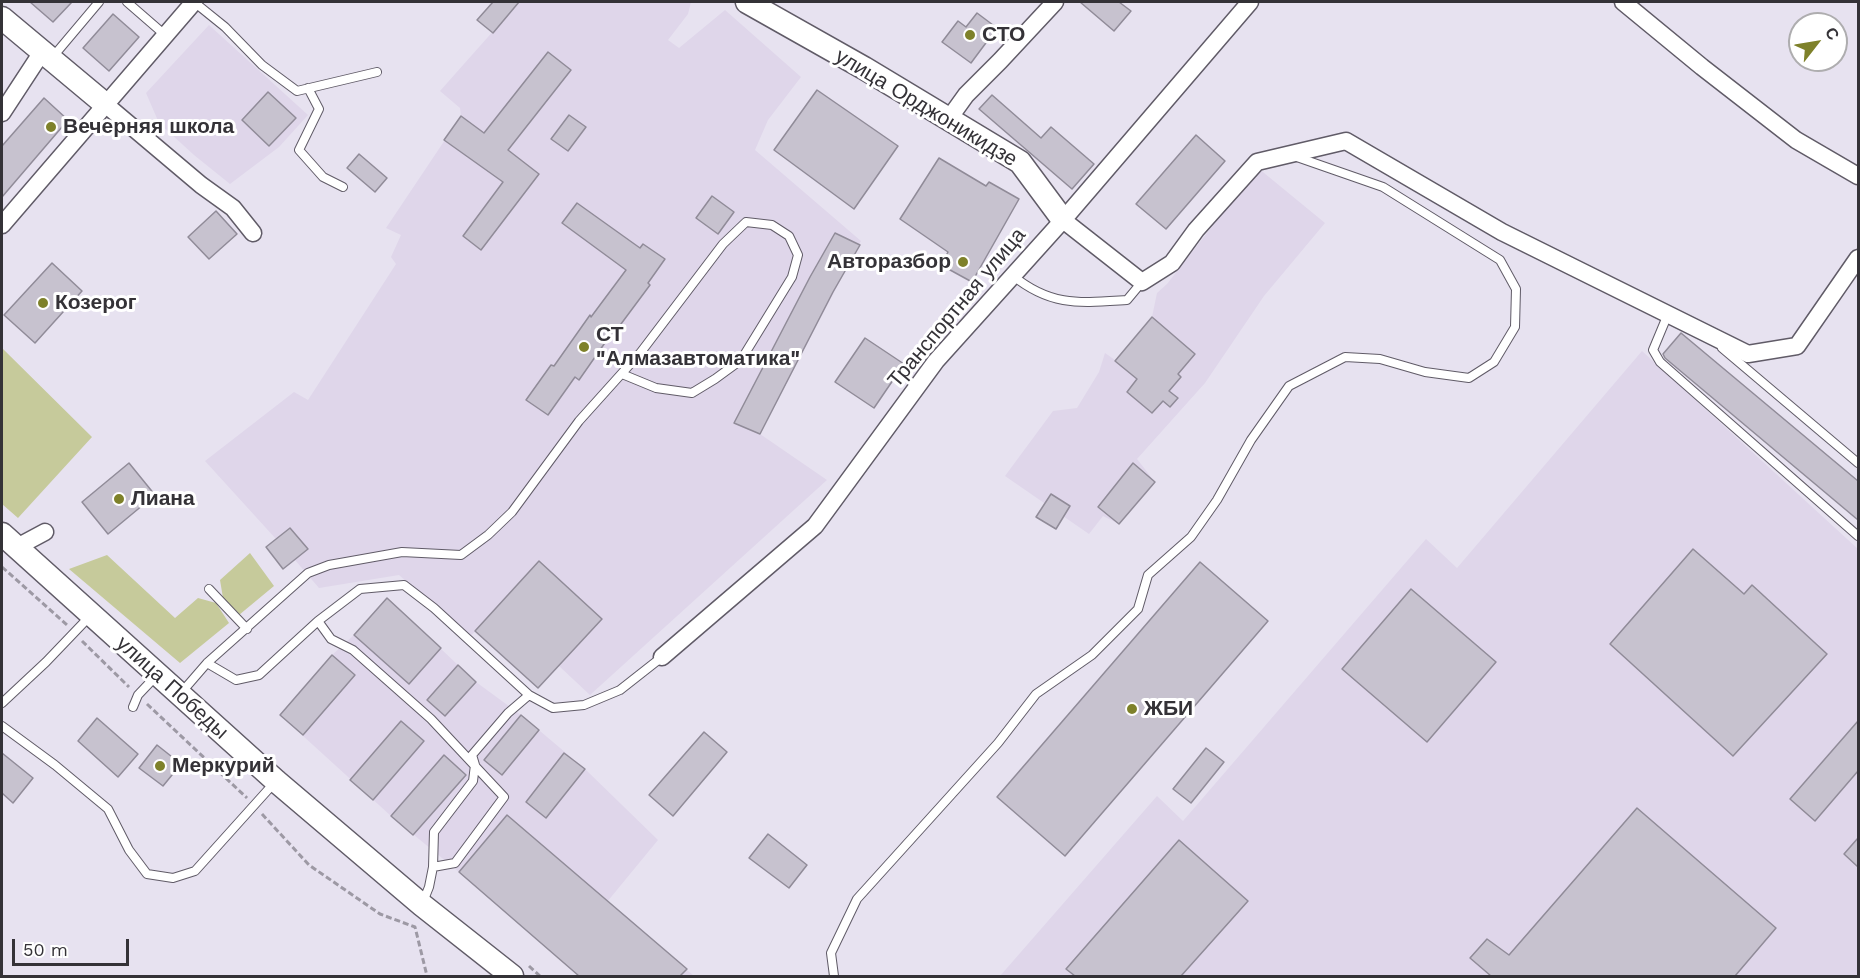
<!DOCTYPE html>
<meta charset="utf-8">
<style>
body{margin:0}
#map{position:relative;width:1860px;height:978px;overflow:hidden;background:#e7e2f0;font-family:"Work Sans",sans-serif}
canvas{display:block}
.frame{position:absolute;inset:0;border:3px solid #343237;pointer-events:none}
.north{position:absolute;left:1788px;top:12px;width:60px;height:60px;box-sizing:border-box;background:#fff;border:2px solid #aeadaf;border-radius:50%;rotate:59deg;font-size:16px;font-weight:700;line-height:24px;text-align:center;color:#343237}
.north::after{content:'';display:block;margin:auto;width:21px;height:27px;background:#7e812a;clip-path:polygon(50% 0,100% 100%,50% 72%,0 100%)}
.scale{position:absolute;left:12px;top:939px;width:117px;height:27px;box-sizing:border-box;border:3px solid #343237;border-top:0;padding-left:8px;font-size:18px;line-height:21px;white-space:nowrap;color:#343237;-webkit-text-stroke:4px #fff;paint-order:stroke}
</style>
<div id="map">
<canvas width="1860" height="978"></canvas>
<div class="frame"></div>
<div class="north">С</div>
<div class="scale">50 m</div>
</div>
<script>
const ctx = document.querySelector('canvas').getContext('2d');
ctx.lineJoin = 'round';
function fill(path, color) { ctx.fillStyle = color; ctx.fill(path, 'evenodd'); }
function strokePath(path, color, width, dash) { ctx.strokeStyle = color; ctx.lineWidth = width; ctx.lineCap = dash ? 'butt' : 'round'; ctx.setLineDash(dash || []); ctx.stroke(path); }
function drawText(font, color, halo, rows, align = 'center') {
  ctx.font = font + ' "Work Sans",sans-serif'; ctx.lineWidth = 6; ctx.setLineDash([]); ctx.textBaseline = 'middle'; ctx.strokeStyle = halo; ctx.fillStyle = color; for (const [text, x, y, turn = 0] of rows) {
    ctx.save(); ctx.translate(x, y); ctx.rotate((+turn || 0) * Math.PI / 180); ctx.textAlign = isNaN(turn) ? turn : align; if (halo) ctx.strokeText(text, 0, 0); ctx.fillText(text, 0, 0); ctx.restore();
  }
}
const built = new Path2D(`
 M519,2H691L688,14L668,40L679,48L725,10L801,77L768,120L755,150L861,241L760,434L827,480L590,695L559,666L538,688L476,631L469,637L399,575L319,588L295,560L283,569L266,547L276,539L205,461L294,392L308,400L396,264L391,257L401,235L386,228L461,116L460,108L440,91Z
 M209,25L308,115L279,147L230,184L194,155L159,123L146,93Z
 M1258,168L1325,223L1264,296L1205,383L1137,459L1155,482L1119,524L1103,516L1089,534L1005,476L1053,411L1077,408L1099,372L1105,353L1115,360L1152,317L1157,293L1167,284Z
 M1642,351L1858,549V976H1000L1157,796L1183,821L1426,539L1457,568Z
 M387,598L476,682L521,715L585,769L658,840L607,902L625,915L694,976H579L459,872L391,816L280,715L332,655L354,635Z`);
const green = new Path2D(`
 M2,348L92,437L18,518L2,504Z
 M250,553L274,586L239,615L223,598L220,580Z
 M107,555L175,618L198,598L216,603L229,623L180,663L69,569Z`);
const building = new Path2D(`
 M30,2H72L53,22Z
 M493,2H519L493,33L477,20Z
 M1080,2H1119L1131,11L1114,31Z
 M977,13L997,28L971,63L942,42L958,21L966,27Z
 M113,14L139,37L109,71L83,48Z
 M548,52L571,70L508,150L539,174L481,250L463,236L503,182L444,140L461,116L484,133Z
 M817,90L898,146L854,209L774,150Z
 M268,92L296,118L269,146L242,120Z
 M992,95L1041,138L1051,127L1094,164L1072,189L979,109Z
 M44,98L68,120L2,197V146Z
 M569,115L586,127L568,151L551,139Z
 M1196,135L1225,161L1166,229L1136,204Z
 M359,154L387,178L375,192L347,168Z
 M939,158L986,186L989,182L1019,199L972,282L941,265L948,252L900,219Z
 M712,196L734,212L718,234L696,218Z
 M577,203L640,248L643,244L665,259L648,283L650,285L618,328L616,327L579,380L575,377L548,415L526,400L551,365L554,366L590,315L591,317L626,270L562,223Z
 M216,211L237,234L209,259L188,237Z
 M835,233L860,245L833,292L760,434L734,423L810,277Z
 M52,263L82,291L35,343L4,315Z
 M1152,317L1195,354L1178,374L1181,377L1169,391L1178,398L1170,407L1163,401L1152,413L1127,392L1137,379L1115,361Z
 M1681,333L1858,481V520L1665,358L1663,354Z
 M865,338L904,364L874,408L835,382Z
 M129,463L155,495L108,534L82,502Z
 M1133,463L1155,482L1119,524L1098,507Z
 M1051,494L1070,506L1056,529L1036,517Z
 M290,528L308,549L283,569L266,547Z
 M1693,549L1744,594L1752,585L1827,654L1733,756L1610,644Z
 M539,561L602,619L538,688L475,631Z
 M1200,562L1268,621L1065,856L997,797Z
 M1411,589L1496,662L1427,742L1342,669Z
 M387,598L441,648L409,684L354,635Z
 M332,655L355,675L303,735L280,715Z
 M458,665L476,682L445,716L427,700Z
 M521,715L539,730L502,775L484,760Z
 M97,718L138,754L118,777L78,741Z
 M401,721L424,741L373,800L350,780Z
 M1858,721V771L1815,821L1790,799Z
 M704,732L727,752L673,816L649,795Z
 M157,745L181,764L163,786L139,768Z
 M1206,748L1224,762L1191,803L1173,789Z
 M2,753L33,778L13,803L2,793Z
 M564,753L585,769L546,818L526,802Z
 M444,755L466,775L413,835L391,816Z
 M1637,808L1776,928L1735,976H1491L1470,958L1487,939L1509,955Z
 M507,815L687,969L680,976H579L459,872Z
 M768,834L807,865L789,888L749,858Z
 M1858,838V867L1844,854Z
 M1179,840L1248,901L1181,976H1075L1066,969Z`);
const path = new Path2D(`
 M2,567L67,625
 M82,641L129,687
 M147,704L247,798
 M262,814L309,865L380,914L415,927L427,976
 M529,966L540,976`);
const lane = new Path2D(`
 M127,2L165,35
 M194,2L225,27L262,65L297,91L377,72
 M51,59L99,2
 M308,88L319,109L299,150L323,177L343,187
 M1012,275C1051,307 1080,303 1127,300L1142,282
 M1668,314L1653,350L1660,362L1858,536
 M1722,348L1858,463
 M209,589L247,629
 M318,621L331,639L353,650L431,719L504,797L455,863L433,867
 M207,663L236,680L259,675L318,621L360,589L404,585L434,608L529,695L553,708L584,705L620,690L662,657
 M181,693L207,663L308,573L329,565L402,552L461,555L488,535L512,512L579,421L641,352L723,244L746,222L772,225L789,236L798,255L792,277L741,360L715,379L692,393L656,388L622,374
 M2,703L46,662L91,615
 M133,707L138,695L157,675
 M2,726L55,765L108,809L129,850L147,874L173,878L195,871L275,782
 M423,902L429,887L433,867L434,832L473,781L475,765L472,755L508,713L529,695
 M834,976L831,953L857,899L998,743L1036,694L1092,655L1138,609L1148,575L1191,537L1217,500L1251,440L1289,386L1345,357L1380,359L1425,372L1469,378L1494,362L1515,327L1516,289L1500,260L1383,187L1294,156`);
const street = new Path2D(`
 M1623,2L1702,67L1796,140L1858,176
 M105,104L201,185L233,208L253,233
 M2,113L42,52
 M948,120L966,95L1000,61L1055,2
 M1063,220L1142,282L1172,263L1196,230L1257,162L1346,141L1502,232L1748,354L1797,346L1858,258
 M2,225L194,2
 M17,547L45,532
 M662,657L815,526L936,361L1063,220L1250,2`);
const secondary = new Path2D(`
 M747,2L864,68L1020,162L1063,220
 M2,18L105,104
 M2,534L276,781L422,905L512,976`);
const markers = [
 [970,35,6,"#7e812a"],
 [51,127,6,"#7e812a"],
 [963,262,6,"#7e812a"],
 [43,303,6,"#7e812a"],
 [584,347,6,"#7e812a"],
 [119,499,6,"#7e812a"],
 [1132,709,6,"#7e812a"],
 [160,766,6,"#7e812a"]
];
const poiNames = [
 ["СТО",982,35],
 ["Вечерняя школа",63,127],
 ["Авторазбор",951,262,"right"],
 ["Козерог",55,303],
 ["СТ",596,335],
 ["\"Алмазавтоматика\"",596,359],
 ["Лиана",131,499],
 ["ЖБИ",1144,709],
 ["Меркурий",172,766]
];
const streetNames = [
 ["улица Орджоникидзе",926,108,31],
 ["Транспортная улица",957,308,-50],
 ["улица Победы",172,688,42]
];
fill(built, '#dfd6ea');
fill(green, '#c6ca9b');
fill(building, '#c7c2cf');
strokePath(building, '#908b98', 1.5);
strokePath(lane, '#605b67', 10);
strokePath(street, '#605b67', 19);
strokePath(secondary, '#605b67', 25);
strokePath(path, '#9d99a4', 3, [6, 3]);
strokePath(lane, '#fff', 8);
strokePath(street, '#fff', 16);
strokePath(secondary, '#fff', 22);
for (const [x, y, r, color] of markers) { const dot = new Path2D(); dot.arc(x, y, r, 0, 2 * Math.PI); ctx.fillStyle = color; ctx.fill(dot); strokePath(dot, '#fff', 2); }
drawText('bold 21px', '#343237', '#fff', poiNames, 'left');
drawText('21px', '#343237', '#fff', streetNames);
</script>
